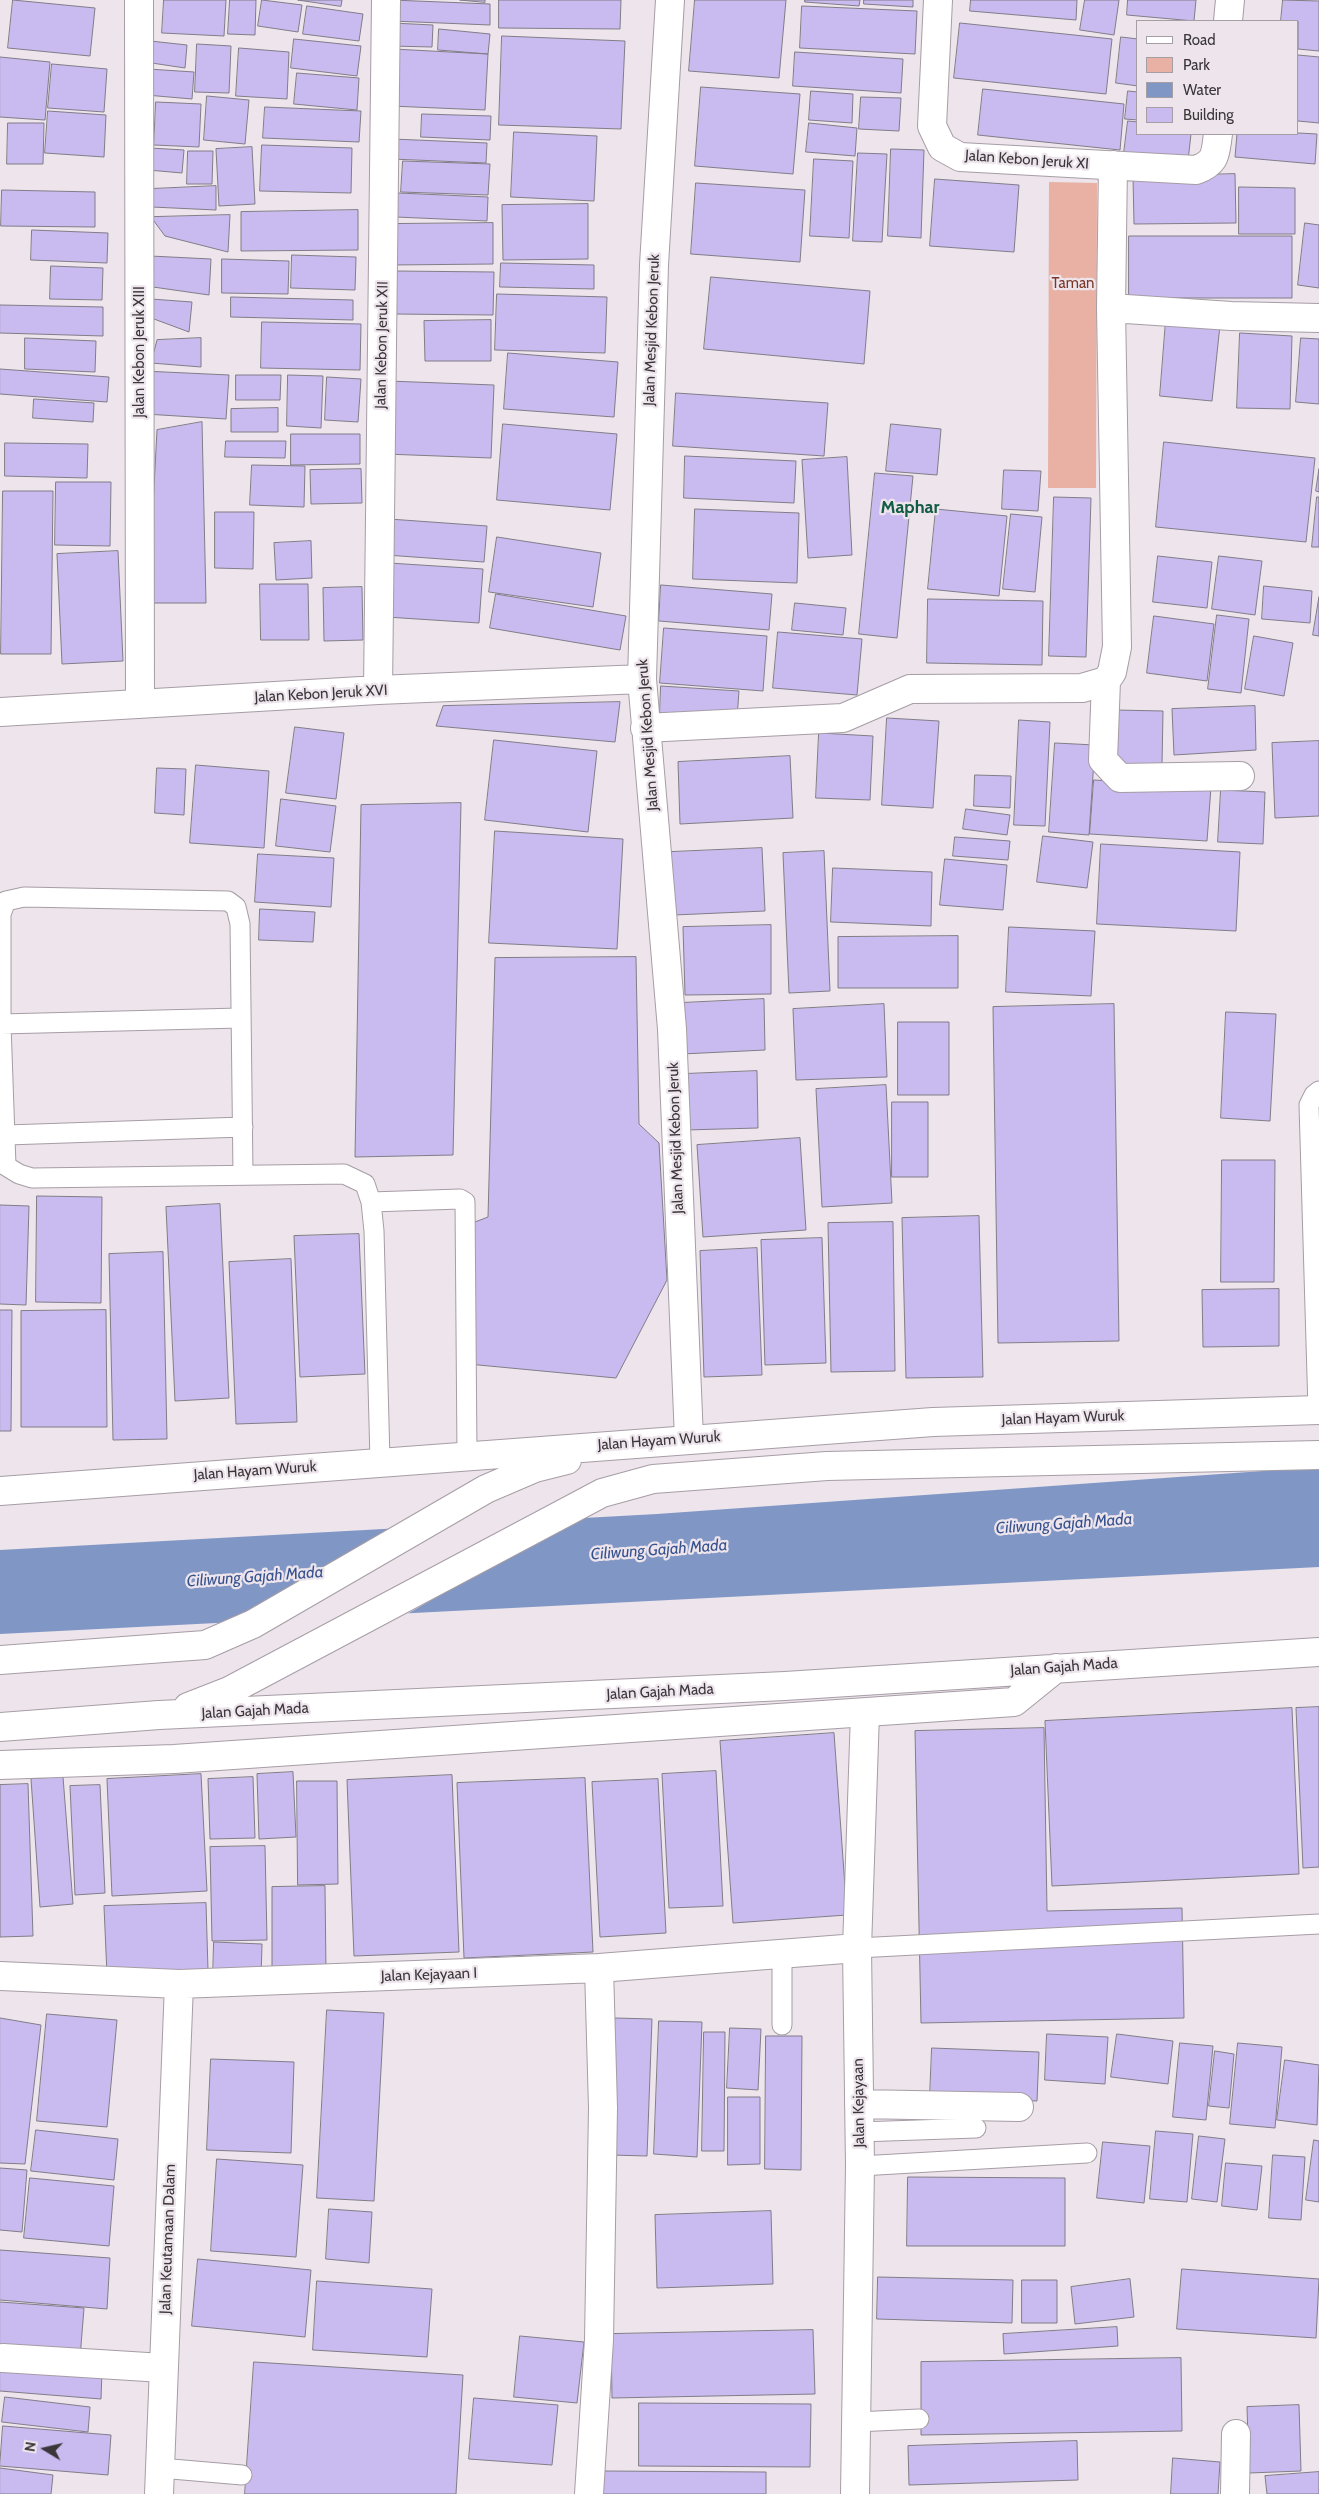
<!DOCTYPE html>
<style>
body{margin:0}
#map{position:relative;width:1319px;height:2494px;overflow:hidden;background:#ede4ec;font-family:Cabin,sans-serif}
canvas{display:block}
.legend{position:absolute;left:1136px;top:20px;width:162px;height:115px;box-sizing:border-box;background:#ede4ec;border:1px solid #a59ea4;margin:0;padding:6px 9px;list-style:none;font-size:15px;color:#3a3639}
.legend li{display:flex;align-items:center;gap:10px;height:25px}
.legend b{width:25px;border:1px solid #a59ea4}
.north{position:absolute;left:20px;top:2424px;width:50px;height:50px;-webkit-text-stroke:4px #ede4ec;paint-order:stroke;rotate:279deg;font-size:14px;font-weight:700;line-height:20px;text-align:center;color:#3a3639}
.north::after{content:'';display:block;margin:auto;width:18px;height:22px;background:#3a3639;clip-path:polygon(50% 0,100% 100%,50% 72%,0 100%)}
</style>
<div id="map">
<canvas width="1319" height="2494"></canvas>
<ul class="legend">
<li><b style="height:6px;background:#fff"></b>Road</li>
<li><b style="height:14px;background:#e8b1a3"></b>Park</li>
<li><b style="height:14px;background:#8097c5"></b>Water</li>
<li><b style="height:14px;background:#c9bbf0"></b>Building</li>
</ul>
<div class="north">N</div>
</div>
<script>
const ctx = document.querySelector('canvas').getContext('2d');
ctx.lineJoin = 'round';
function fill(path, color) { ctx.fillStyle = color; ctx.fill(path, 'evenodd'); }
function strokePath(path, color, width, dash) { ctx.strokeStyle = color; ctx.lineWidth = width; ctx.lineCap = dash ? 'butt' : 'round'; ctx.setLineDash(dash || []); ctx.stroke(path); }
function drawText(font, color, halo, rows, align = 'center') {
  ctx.font = font + ' Cabin,sans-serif'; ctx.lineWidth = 4.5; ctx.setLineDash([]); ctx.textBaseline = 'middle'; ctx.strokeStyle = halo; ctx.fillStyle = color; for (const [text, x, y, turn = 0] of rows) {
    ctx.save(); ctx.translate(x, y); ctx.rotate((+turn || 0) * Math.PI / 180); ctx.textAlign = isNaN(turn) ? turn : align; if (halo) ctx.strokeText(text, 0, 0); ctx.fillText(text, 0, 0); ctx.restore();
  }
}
const green = new Path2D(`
 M1049,182L1097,183L1096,488H1048Z`);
const water = new Path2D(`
 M1319,1467V1567L0,1634V1550L657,1514Z`);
const pier = new Path2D(`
 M579,1515L402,1617L253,1624L411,1524Z`);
const building = new Path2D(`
 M13,0L95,8L90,56L8,48Z
 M164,0H226L224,36L162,33Z
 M230,0H256L255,35L228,34Z
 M262,0L302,5L298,32L258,26Z
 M298,0H342L341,6Z
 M392,0L490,4V25L391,21Z
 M460,0H485V2Z
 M499,0H621L620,29L499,28Z
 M695,0H786L779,78L689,71Z
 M805,0H860L859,6L805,2Z
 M864,0H913V7L864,4Z
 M971,0H1077L1076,20L970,11Z
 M1085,0H1119L1114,35L1080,30Z
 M1128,0H1196L1194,21L1127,15Z
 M1283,0L1319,1V51L1298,49V21H1281Z
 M307,6L363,14L359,41L303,34Z
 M802,6L917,11L915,54L800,48Z
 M392,23L433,25L432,47L391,46Z
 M960,23L1112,39L1106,94L954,78Z
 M439,29L490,34L488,54L438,50Z
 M502,36L625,41L621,129L499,125Z
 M1121,37L1138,39V86L1116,83Z
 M294,39L361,46L357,76L291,68Z
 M141,40L187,45L185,68L145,62Z
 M197,44L231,46L229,93L195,92Z
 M239,48L289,52L287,99L236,96Z
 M393,49L488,54L485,110L390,106Z
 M795,52L903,59L901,93L793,86Z
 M1298,55L1319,57V123L1298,121Z
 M0,57L50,62L45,120L0,117Z
 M52,64L107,69L104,112L48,108Z
 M148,69L194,72L192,99L146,95Z
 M297,73L359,78L357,110L294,104Z
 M701,87L800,94L793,174L695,166Z
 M983,89L1124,104L1120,150L978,135Z
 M811,91L853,94L852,123L809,120Z
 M1128,91L1138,92V120L1125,119Z
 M207,96L249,100L245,144L204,140Z
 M861,97L901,98L899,131L859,129Z
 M156,102L201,104L199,147L154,145Z
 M265,107L361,111L359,142L263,138Z
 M48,111L106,115L104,157L45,153Z
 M422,114L491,116L490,140L421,137Z
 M1128,121L1138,122V134H1191L1188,161L1124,153Z
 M8,123H44L43,164H7Z
 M809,123L857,128L855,156L806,152Z
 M514,132L597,136L594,201L511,197Z
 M1298,133L1317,134L1315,164L1235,157L1237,134Z
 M392,139L487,143L486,163L391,159Z
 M262,145L352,148L351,193L260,191Z
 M252,147L255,204L219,206L216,149Z
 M150,148L184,150L182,173L148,170Z
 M891,149L924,150L921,238L888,236Z
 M188,151H213L212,184H187Z
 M858,153L887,154L882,242L853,241Z
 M814,159L853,161L849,238L810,236Z
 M403,161L490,164L488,195L401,192Z
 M1235,174L1236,223L1134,224L1133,177Z
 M935,179L1019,185L1014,252L930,246Z
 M696,183L805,190L800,262L691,254Z
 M216,186V210L152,207L151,189Z
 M1239,187L1295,188V234H1239Z
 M2,190L95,192V227L1,226Z
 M398,193L488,197L487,221L396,217Z
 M588,204V259L503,260L502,205Z
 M358,210V250L241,251V212Z
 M230,215L228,252L165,236L151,217Z
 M493,223V264L390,265V224Z
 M1305,223L1319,225V288L1298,285Z
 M32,230L108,233L107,263L31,260Z
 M1129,236H1292V298H1129Z
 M292,255L356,257L355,290L291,288Z
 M150,256L211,259L209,295L153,287Z
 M222,259L289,261L288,294L222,293Z
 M501,263L594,265V289L500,287Z
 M51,266L103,268L102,300L50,299Z
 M395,271L494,272L493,315L394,314Z
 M711,277L870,291L864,364L704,349Z
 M497,294L607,297L605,353L495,350Z
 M231,297L353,300V320L231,317Z
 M151,299L192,302L189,332L154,319Z
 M0,305L103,307V336L0,333Z
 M491,320V361H425L424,321Z
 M1166,320L1220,325L1212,401L1160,396Z
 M262,322L361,324L360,370L261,368Z
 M1240,333L1292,336L1290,409L1237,408Z
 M25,338L96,341L95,372L25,369Z
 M201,338V367L151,363L157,340Z
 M1301,338L1319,339V404L1296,402Z
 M508,353L618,362L614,417L504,409Z
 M0,369L109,377L107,402L0,394Z
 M143,371L229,375L226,419L145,414Z
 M236,375H281L280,400H236Z
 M288,375L323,376L321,428L287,426Z
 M327,377L361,379L358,422L325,420Z
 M388,381L494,385L491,458L385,454Z
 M676,393L828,403L824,456L673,446Z
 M34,399L94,403L93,422L33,418Z
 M278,408V432H231V409Z
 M202,422L206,603H148L157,430Z
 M503,424L617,434L610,510L497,500Z
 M891,424L941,429L937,475L886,471Z
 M291,434H360V464L291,465Z
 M226,441H286L285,458L225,457Z
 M1164,442L1315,458L1306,542L1156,527Z
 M5,443L88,444L87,478L5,476Z
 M685,456L796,461L794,503L684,498Z
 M847,457L852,555L808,558L802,460Z
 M252,465L305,466L304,507L250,505Z
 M361,469L362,503L311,504L310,470Z
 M1319,469V492L1316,491Z
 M1004,470L1041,471L1038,511L1002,509Z
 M875,473L913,476L897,638L859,634Z
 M56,482H111L110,546L55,545Z
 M3,491H53L51,654H1Z
 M1054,497L1091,498L1086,657L1049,656Z
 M1317,497H1319V547H1312Z
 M695,509L799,513L797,583L693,579Z
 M936,509L1007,516L999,596L928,589Z
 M215,512H254L253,569L215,568Z
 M1011,514L1042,517L1035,592L1003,589Z
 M389,519L487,526L484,562L386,555Z
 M497,537L601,553L593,607L489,592Z
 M311,541L312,578L276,580L274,543Z
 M118,551L123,661L62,664L57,554Z
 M1158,556L1212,562L1207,608L1153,602Z
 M1219,556L1262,561L1255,615L1212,609Z
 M389,563L483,569L479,623L386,617Z
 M260,584H308L309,640H261Z
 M661,585L772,594L769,630L659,621Z
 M1264,586L1312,591L1310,623L1262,619Z
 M362,587L363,640L324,641L323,588Z
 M496,594L626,616L620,650L490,628Z
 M1319,597V636L1313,635Z
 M928,599L1043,601L1042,665L927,663Z
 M795,603L846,608L843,635L792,630Z
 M1217,615L1249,619L1241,693L1208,689Z
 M1154,616L1214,624L1207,681L1147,673Z
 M664,628L767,636L763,691L660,683Z
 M778,632L862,639L857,695L773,688Z
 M1254,636L1293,643L1284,696L1245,689Z
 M661,686L739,691L737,718L660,713Z
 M620,702L615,742L436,726L443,706Z
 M1255,706L1256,750L1174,755L1172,709Z
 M1115,710L1163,711L1162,765H1114Z
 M887,718L939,721L933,808L882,805Z
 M1019,720L1050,722L1045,826L1014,825Z
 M295,727L344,733L336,799L286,793Z
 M819,733L873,736L870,800L816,798Z
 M494,740L597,751L588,832L485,820Z
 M1319,741V816L1275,818L1272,743Z
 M1055,743L1095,745L1089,835L1049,832Z
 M790,756L793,818L680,824L678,762Z
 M196,765L269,771L264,848L190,843Z
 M157,768L186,769L184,815L155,813Z
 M975,775L1011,776L1010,808L974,806Z
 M1094,780L1211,787L1207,841L1090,834Z
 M1221,790L1265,792L1263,844L1218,842Z
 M281,799L336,806L330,852L276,846Z
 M461,803L453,1155L355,1157L361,805Z
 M966,809L1010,815L1007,835L963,829Z
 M495,831L623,839L617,949L489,943Z
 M1043,836L1093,842L1087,888L1037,882Z
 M955,837L1010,841L1008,860L953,856Z
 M1101,844L1240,852L1236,931L1097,924Z
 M762,848L765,911L674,915L671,852Z
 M824,851L830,991L789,993L783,853Z
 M258,854L334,858L331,907L255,902Z
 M945,859L1007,865L1003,910L940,905Z
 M833,868L932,872L931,926L831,922Z
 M260,909L315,912L313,942L259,940Z
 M771,925V994L685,995L683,927Z
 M1009,927L1095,931L1091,996L1006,992Z
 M958,936V988H838V937Z
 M636,957L639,1124L659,1143L667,1280L616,1378L468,1364L467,1225L488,1217L495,958Z
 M764,999L765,1050L682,1054L681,1003Z
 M884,1004L887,1077L796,1080L793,1009Z
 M1114,1004L1119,1341L998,1343L993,1007Z
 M1226,1012L1276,1014L1270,1121L1221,1118Z
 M898,1022H949V1095H898Z
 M757,1071L758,1128L685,1130L684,1074Z
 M886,1085L892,1203L822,1207L816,1089Z
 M892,1102H928V1177H892Z
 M800,1138L806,1230L703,1237L697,1145Z
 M1222,1160H1275L1274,1282H1221Z
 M37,1196L102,1197L101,1303L36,1302Z
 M220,1204L229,1398L175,1401L166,1207Z
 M0,1205L29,1206L26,1305L0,1304Z
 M979,1216L983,1377L906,1378L902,1218Z
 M893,1222L895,1371L831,1372L828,1223Z
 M359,1234L365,1374L300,1377L294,1236Z
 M822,1238L826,1363L765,1365L761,1240Z
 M757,1248L762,1375L704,1377L700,1251Z
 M163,1252L167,1439L113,1440L109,1254Z
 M291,1259L297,1422L236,1424L229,1262Z
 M1279,1289V1346L1203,1347L1202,1290Z
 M0,1310H12L11,1431H0Z
 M106,1310L107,1427H21V1311Z
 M1319,1707V1867L1303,1868L1296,1708Z
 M1292,1708L1299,1874L1052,1886L1045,1721Z
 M1044,1728L1047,1911L1182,1908L1184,2018L921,2023L915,1731Z
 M834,1733L847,1915L733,1923L720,1741Z
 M716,1771L723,1906L669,1908L662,1774Z
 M293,1772L296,1837L259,1839L257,1774Z
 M201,1774L207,1891L112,1896L107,1779Z
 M452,1775L459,1952L354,1956L347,1780Z
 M63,1777L73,1904L40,1907L31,1779Z
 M253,1777L255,1838L210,1839L208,1779Z
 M585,1778L593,1952L464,1958L457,1783Z
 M658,1779L666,1933L600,1937L592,1782Z
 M297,1781H337L338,1884L298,1885Z
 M28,1784L33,1936L0,1937V1785Z
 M100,1785L105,1893L75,1895L70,1786Z
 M265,1846L267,1940L212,1941L210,1847Z
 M325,1886L326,1972H272V1887Z
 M206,1903L208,1970L107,1975L104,1906Z
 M214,1942L262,1944L261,1978L213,1977Z
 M327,2010L384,2013L374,2201L317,2198Z
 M47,2014L117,2020L107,2127L37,2121Z
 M0,2018L41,2025L25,2164L0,2163Z
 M615,2018L652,2019L647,2156L611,2155Z
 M659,2021L702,2022L697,2157L654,2154Z
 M730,2028L761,2029L758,2090L727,2088Z
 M704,2032H725L724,2151H702Z
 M1047,2034L1108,2037L1105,2084L1045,2080Z
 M1117,2034L1173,2041L1168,2084L1111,2077Z
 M766,2036H802L801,2170L765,2169Z
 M1180,2043L1213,2046L1206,2120L1173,2117Z
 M1238,2043L1282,2047L1275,2128L1230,2124Z
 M932,2048L1039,2052L1037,2101L930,2096Z
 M1215,2051L1234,2054L1229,2108L1209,2106Z
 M211,2059L294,2062L291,2153L207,2150Z
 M1285,2060L1319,2065L1317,2125L1277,2120Z
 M728,2097H760V2164L728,2165Z
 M36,2130L118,2139L114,2180L31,2171Z
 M1156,2131L1193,2134L1187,2202L1150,2199Z
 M1199,2136L1225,2139L1217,2202L1192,2199Z
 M1314,2140L1319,2141V2202L1306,2200Z
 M1103,2142L1150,2146L1144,2203L1097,2198Z
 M1273,2155L1305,2157L1301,2220L1269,2218Z
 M217,2159L303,2165L296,2257L211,2251Z
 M1226,2163L1262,2166L1257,2210L1222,2206Z
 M0,2168L27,2170L22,2232L0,2230Z
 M908,2177L1065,2178V2246H907Z
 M30,2178L114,2186L109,2246L24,2238Z
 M329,2209L372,2212L369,2263L326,2259Z
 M771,2211L773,2284L657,2288L655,2215Z
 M0,2250L110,2258L107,2309L0,2300Z
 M198,2259L311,2270L305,2337L192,2326Z
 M1182,2269L1319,2279L1316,2338L1177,2329Z
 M878,2277L1013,2280L1012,2323L877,2319Z
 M1130,2279L1134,2317L1075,2324L1071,2287Z
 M1022,2280H1057V2323H1022Z
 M317,2281L432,2289L427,2357L313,2350Z
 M0,2302L84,2308L80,2358L0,2353Z
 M1117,2327L1118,2346L1004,2354L1003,2334Z
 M813,2330L815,2394L612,2398L611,2334Z
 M520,2336L584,2342L577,2403L514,2397Z
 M1181,2358L1182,2431L921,2435V2362Z
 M254,2362L463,2375L456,2494H245Z
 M0,2368L102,2371L101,2399L0,2391Z
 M5,2397L90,2407L88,2432L2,2422Z
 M474,2398L558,2405L552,2465L469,2459Z
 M639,2403L811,2404L810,2467L639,2466Z
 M1299,2405L1301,2471L1249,2473L1247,2407Z
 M3,2426L111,2435L108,2475L0,2466Z
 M1077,2441L1078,2480L909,2485L908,2446Z
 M1173,2458L1220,2462L1218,2494H1171Z
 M0,2468L53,2475L51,2494H0Z
 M602,2471L766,2472V2494H602Z
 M1319,2472V2494H1267L1265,2476Z`);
const lane = new Path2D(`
 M1,1024L240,1018
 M7,1135L243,1127
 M243,1175L240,924L236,907L228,901L24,897L6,901L1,914V1024L6,1166L19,1174L32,1178L344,1174L365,1184L371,1202L374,1231L380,1461
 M371,1202L460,1199L465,1202L467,1455
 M1318,1410L1309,1105L1314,1095L1319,1091
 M857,1948L1319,1924
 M782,2025V1953
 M859,2132L976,2128
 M860,2166L1087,2153
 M856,2422L919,2419
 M160,2468L242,2475`);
const street = new Path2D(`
 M139,0L140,704
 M670,0L654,265L642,679L672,1029L689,1439
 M938,0L932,126L942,147L960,157L1196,170C1217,162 1215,154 1218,134
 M1228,21L1230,0
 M1113,165L1111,308L1117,647L1112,672L1106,681L1103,760L1120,778L1240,776
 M1111,308L1231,316L1319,318
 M378,690L386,0
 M0,712L378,690L642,679
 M645,728L843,718L910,689L1082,688L1106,681
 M0,1976L179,1984L599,1968L857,1948
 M859,2104L1019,2107
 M3,2358L163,2368
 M159,2494L179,1984
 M589,2494L599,2340L603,2108L599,1968
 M855,2494L860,2166L857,1948L865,1713
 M1235,2494L1236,2434`);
const primary = new Path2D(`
 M0,1491L933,1422L1319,1410
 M0,1660L205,1645L253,1624L486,1489L535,1468L567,1460
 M188,1707L229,1691L602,1493L653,1479L827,1466L1319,1455
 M0,1727L159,1715L785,1686L1319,1652
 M0,1765L174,1759L1014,1702L1056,1668`);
const streetNames = [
 ["Jalan Kebon Jeruk XI",1027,160,4],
 ["Jalan Mesjid Kebon Jeruk",652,330,-88],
 ["Jalan Kebon Jeruk XII",382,345,-89],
 ["Jalan Kebon Jeruk XIII",140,352,-90],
 ["Jalan Kebon Jeruk XVI",321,694,-3],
 ["Jalan Mesjid Kebon Jeruk",648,735,-94],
 ["Jalan Mesjid Kebon Jeruk",676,1138,-92],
 ["Jalan Hayam Wuruk",1063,1418,-2],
 ["Jalan Hayam Wuruk",659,1441,-4],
 ["Jalan Hayam Wuruk",255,1471,-4],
 ["Jalan Gajah Mada",1064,1667,-4],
 ["Jalan Gajah Mada",660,1692,-3],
 ["Jalan Gajah Mada",255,1711,-3],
 ["Jalan Kejayaan I",429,1975,-2],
 ["Jalan Kejayaan",859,2103,-91],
 ["Jalan Keutamaan Dalam",168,2239,-88]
];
const parkNames = [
 ["Taman",1073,284]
];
const waterNames = [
 ["Ciliwung Gajah Mada",1064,1524,-4],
 ["Ciliwung Gajah Mada",659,1550,-4],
 ["Ciliwung Gajah Mada",255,1577,-4]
];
const quarterNames = [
 ["Maphar",910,508]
];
fill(green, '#e8b1a3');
fill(water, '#8097c5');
fill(pier, '#ede4ec');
fill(building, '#c9bbf0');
strokePath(building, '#807d87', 1);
strokePath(lane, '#a69da5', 21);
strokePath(street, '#a69da5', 30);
strokePath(primary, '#a69da5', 30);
strokePath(lane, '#fff', 19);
strokePath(street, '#fff', 28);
strokePath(primary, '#fff', 28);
drawText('15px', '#3a3639', '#ede4ec', streetNames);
drawText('15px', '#7d3525', '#ede4ec', parkNames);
drawText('italic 16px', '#36528e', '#ede4ec', waterNames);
drawText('bold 18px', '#135c45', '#ede4ec', quarterNames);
</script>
